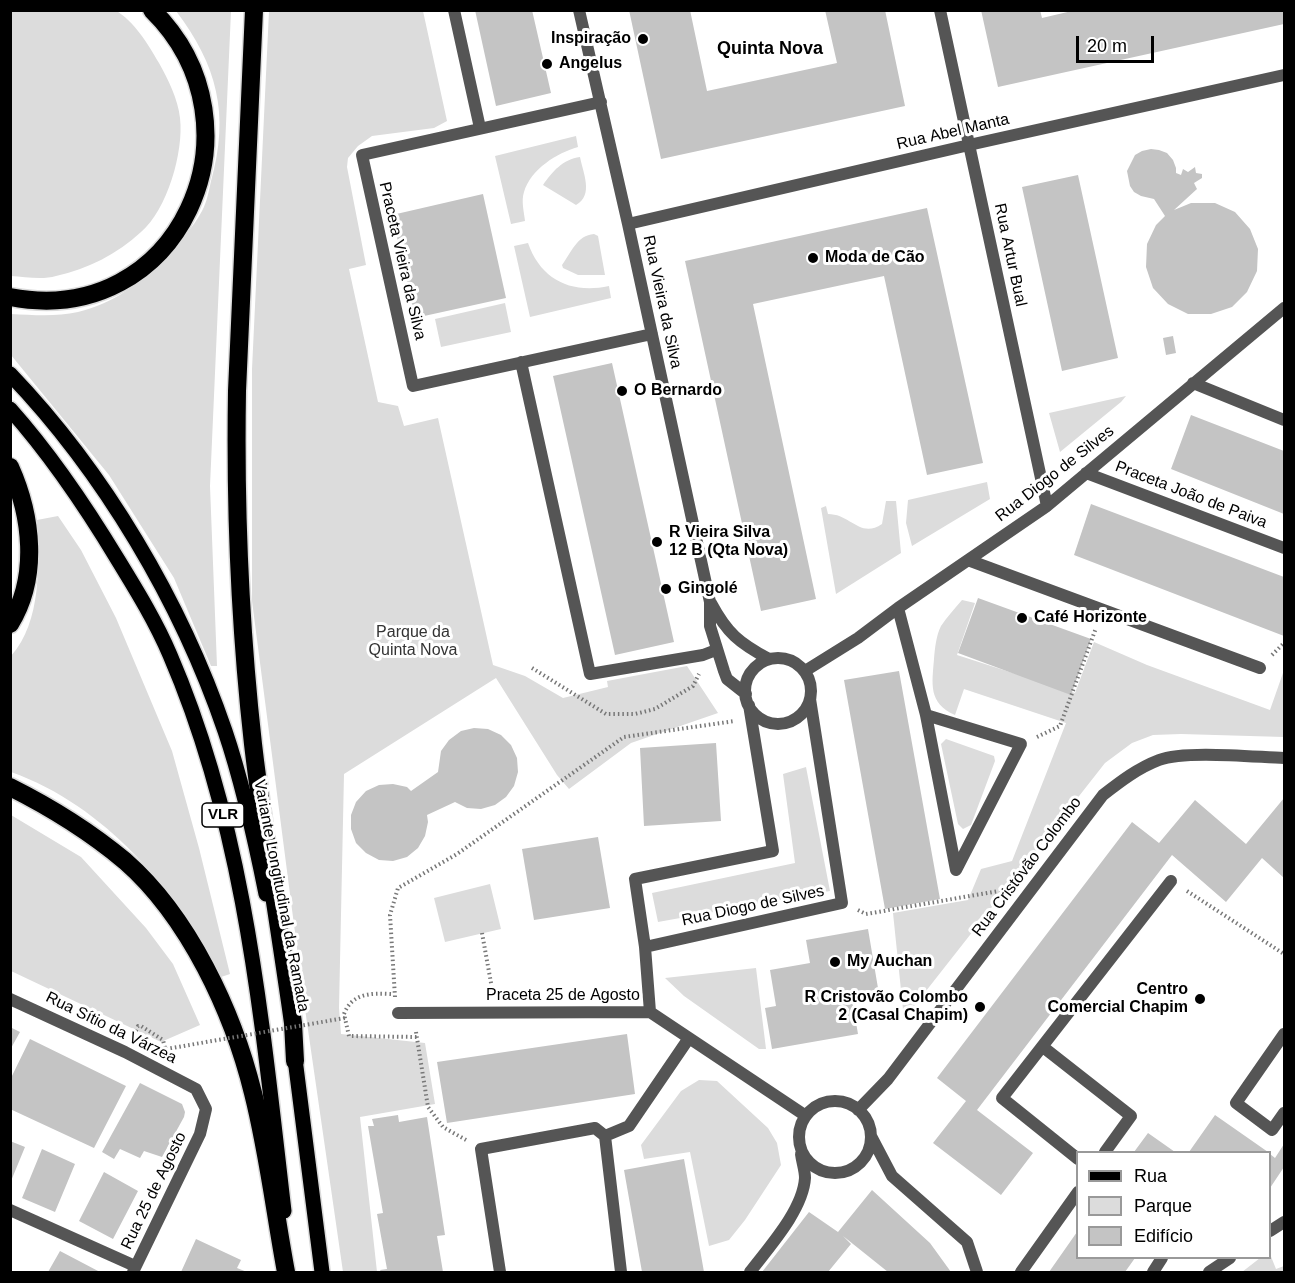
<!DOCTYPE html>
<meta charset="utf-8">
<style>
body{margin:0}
#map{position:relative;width:1295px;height:1283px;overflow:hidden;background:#fff;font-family:Arial,sans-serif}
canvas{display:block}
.frame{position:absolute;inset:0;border:12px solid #000;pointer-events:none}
.legend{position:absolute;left:1076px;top:1151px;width:195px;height:108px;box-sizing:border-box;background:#fff;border:2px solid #999;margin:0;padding:8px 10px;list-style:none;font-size:18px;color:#000}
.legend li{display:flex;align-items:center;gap:12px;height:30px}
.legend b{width:30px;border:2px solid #999}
.scale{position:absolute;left:1076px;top:36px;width:78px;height:27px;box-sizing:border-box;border:3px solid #000;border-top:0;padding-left:8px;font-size:18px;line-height:21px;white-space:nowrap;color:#000;-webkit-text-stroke:4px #fff;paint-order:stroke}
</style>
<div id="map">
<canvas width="1295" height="1283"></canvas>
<div class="frame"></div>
<ul class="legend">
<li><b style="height:8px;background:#000"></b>Rua</li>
<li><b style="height:16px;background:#dcdcdc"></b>Parque</li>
<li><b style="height:16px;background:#c4c4c4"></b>Edifício</li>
</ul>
<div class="scale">20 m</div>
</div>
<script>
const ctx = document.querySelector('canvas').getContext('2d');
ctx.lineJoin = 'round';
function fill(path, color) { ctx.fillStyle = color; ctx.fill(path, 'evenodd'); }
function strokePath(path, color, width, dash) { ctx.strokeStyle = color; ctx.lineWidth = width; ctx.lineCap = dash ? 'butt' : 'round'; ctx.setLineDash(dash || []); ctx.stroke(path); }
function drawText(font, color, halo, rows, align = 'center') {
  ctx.font = font + ' Arial,sans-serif'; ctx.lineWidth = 6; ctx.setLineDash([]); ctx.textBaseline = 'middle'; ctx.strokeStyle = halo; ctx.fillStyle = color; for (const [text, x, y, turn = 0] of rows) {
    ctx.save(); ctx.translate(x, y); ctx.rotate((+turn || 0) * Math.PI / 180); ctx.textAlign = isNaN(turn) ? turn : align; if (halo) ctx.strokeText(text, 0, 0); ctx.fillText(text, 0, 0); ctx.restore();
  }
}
const green = new Path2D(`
 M11,10H115C134,21 148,44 159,63C168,79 178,99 180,118C184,152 167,210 141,232C117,254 88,269 56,276C43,280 25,277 11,276Z
 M176,11H231L210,486L217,666H211L174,578L109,475L11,355V314C33,315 56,317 78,312C113,304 142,282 165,257C178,243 193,228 202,211C207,202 209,190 211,181C230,114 217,65 176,11Z
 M269,11H423L447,121L434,128L372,136L358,146L348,158L347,167L366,265L349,269L378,402L398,406L404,426L438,418L493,665L525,676L563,698L608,687L607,681L687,666L718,713L631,743L569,789L557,775L496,678L344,774L339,1008L341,1034L425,1043L435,1104L360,1117L377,1272H343L304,1002L252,601V369Z
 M576,136L578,147C557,153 531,169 524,192C521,201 524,212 525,221L511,224L495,156Z
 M580,157C583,173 594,195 576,205L543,185C552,172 563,159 580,157Z
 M594,234L598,236L605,275H578L563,268L562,265C571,253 577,235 594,234Z
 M528,243C541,280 571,294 609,286L611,298L530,317L514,246Z
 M505,303L511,332L441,347L435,319Z
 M1126,396L1121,402L1060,452L1049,413Z
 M987,482L990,499L912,546L906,523L908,500Z
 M886,501H896L901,553L836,594L821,508L826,506L828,514C851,514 860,539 882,524Z
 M58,516L81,550L116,618L172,751L199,848L230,974L221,977C175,889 106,806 11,772V656C42,621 39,564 37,520Z
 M962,600L975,603L957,655L1075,693L1094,642L1147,665L1270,710L1284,670V737L1181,734L1153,735L1132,743L1105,763L904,1019L893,913L968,900L981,869L1012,861L1066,723L964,689L955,715C928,703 932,684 934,659C935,648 936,636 941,626C947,617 955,608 962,600Z
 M946,739L994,756L995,761L971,825L963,829L958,824L941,744Z
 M806,767L830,891L658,922L652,893L795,863L783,774Z
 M11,815L81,857L146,928L173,964L200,1025L161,1042L11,971Z
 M490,884L501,929L445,942L434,898Z
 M756,968L766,1049H759L684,996L665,978Z
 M699,1080L717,1081L768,1128L777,1143L781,1165L745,1220L729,1240L709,1246L690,1152L644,1159L641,1145L681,1091Z
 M1270,1254L1276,1269L1284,1266V1272H1242L1260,1258H1270Z`);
const building = new Path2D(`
 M475,10H532L551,93L496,106Z
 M629,10H690L707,91L837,63L825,10H885L905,106L661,159Z
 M981,10H1040L1042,18L1076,10H1284V24L998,87Z
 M1151,149L1159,150L1167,153L1173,160L1176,168V173L1181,175L1183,169L1188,172L1195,167L1196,173L1202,174V178L1194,183L1197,189L1174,210L1191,203H1215L1235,212L1250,229L1258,249L1257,271L1247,292L1232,307L1211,314H1188L1168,304L1153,288L1146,267L1147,244L1156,225L1165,216L1154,199L1141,196L1134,192L1130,186L1127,171L1135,155L1142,151Z
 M1078,175L1118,358L1062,371L1022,187Z
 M483,194L506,298L415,318L392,215Z
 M927,208L983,463L927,475L884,276L753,304L816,599L761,611L685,261Z
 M1173,336L1176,353L1166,355L1163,338Z
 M612,363L674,642L615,655L553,376Z
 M1191,415L1284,451V514L1171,469Z
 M1091,504L1284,577V636L1074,555Z
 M978,598L1091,639L1071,695L958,653Z
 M899,671L940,899L885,909L844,680Z
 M474,728L488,729L501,735L511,745L517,758L518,772L514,786L506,797L495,805L481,809L467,808L455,802L427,815L428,822L425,836L418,848L407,857L393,861L379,860L366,853L356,843L351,829V815L356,802L366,791L379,785L393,784L407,787L411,791L438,772L441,751L449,740L461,731Z
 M716,743L721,821L644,826L640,748Z
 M1284,798V878L1262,858L1226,902L1172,855L977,1110L1033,1153L1001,1195L933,1143L966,1101L937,1078L1132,822L1159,843L1195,800L1246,844Z
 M598,837L610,908L534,920L522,849Z
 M868,929L879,994L852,999L858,1034L772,1049L765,1008L776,1006L770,970L810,963L806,940Z
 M10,1027L20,1032L10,1050Z
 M627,1034L635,1094L447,1123L437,1062Z
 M30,1039L126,1086L94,1148L10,1109V1080Z
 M140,1083L182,1104L185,1112L184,1117L162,1157L144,1151L140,1158L120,1149L114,1159L102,1152Z
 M398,1115L399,1122L427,1117L445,1235L437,1236L443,1272H381L380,1270L387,1269L377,1214L383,1213L368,1126H374L372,1119Z
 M1215,1115L1268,1152H1189Z
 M1148,1133L1175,1152H1134Z
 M10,1141L25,1147L11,1181H10Z
 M1284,1144V1167L1270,1188V1154L1275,1158Z
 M42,1149L75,1164L55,1212L22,1198Z
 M684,1159L704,1272H642L624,1170Z
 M104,1172L138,1191L113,1239L79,1221Z
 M872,1190L930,1243L951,1272H888L843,1236L851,1244L828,1272H762L809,1212L838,1232Z
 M1077,1232L1078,1258H1135L1125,1272H1049Z
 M196,1239L241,1260L237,1268L247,1272H181Z
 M60,1251L100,1272H48Z`);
const path = new Path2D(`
 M1272,655L1284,643
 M532,668L606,714H635L655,709L693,686L699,674
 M1037,737L1060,726L1096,628
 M1187,891L1284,954
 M858,910L866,914L1010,889
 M482,933L493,994
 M391,994C371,993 352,993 344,1014L349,1036L417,1037
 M395,997L390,915L398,888L457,854L624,737L735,721
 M416,1032L428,1107L443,1127L466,1140
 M134,1035L138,1026H141L163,1040L166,1052`);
const lane = new Path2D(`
 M1270,1231L1284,1222
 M1153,1272L1162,1258
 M1209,1272L1230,1258`);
const street = new Path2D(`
 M454,10L480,128
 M579,10L628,224L710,602V626L724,671L727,679L746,694
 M940,10L1047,506
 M601,102L362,155L413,386L652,334
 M628,224L969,145L1284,75
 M521,362L590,674L703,655L716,650
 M1193,383L1284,420
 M1086,473L1284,548
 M968,560L1260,668
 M711,603C727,633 739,643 769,659
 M898,608L926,715L956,870
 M745 691a33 33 0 1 1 66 0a33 33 0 1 1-66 0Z
 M805,671L858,638L898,608L1047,506L1284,308
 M926,715L1021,744L956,870
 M645,947L842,903L810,699
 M10,999L125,1052L196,1089L206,1109L200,1134L133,1272
 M650,1012L645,947L635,879L773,851L749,705
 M398,1013L650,1012L806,1116
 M1284,1034L1236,1103L1272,1130L1284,1113
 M1043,1047L1131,1116L1105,1152
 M799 1137a36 36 0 1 1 72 0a36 36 0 1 1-72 0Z
 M858,1110L888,1079L1103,795C1121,781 1138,768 1159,760C1185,750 1254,757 1284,758
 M605,1136L629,1126L689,1038
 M871,1136L892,1176L967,1242L977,1272
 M1078,1159L1002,1098L1171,881
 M10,1210L135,1266
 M500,1272L481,1149L595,1128L605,1136L621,1272
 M750,1272C769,1247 803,1210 805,1178C805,1170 802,1162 801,1154
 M1021,1272L1078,1192`);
const primary = new Path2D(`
 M10,374C104,472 181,602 225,731C243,784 255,839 266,894
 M10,409C52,456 86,507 118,560C137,591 156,622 170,655C246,831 262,1024 284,1211
 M294,1051L322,1272`);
const highway = new Path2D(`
 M254,10L237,391C235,509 240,627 253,744C264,838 280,930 293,1023L295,1061
 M10,297C179,330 270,126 152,10
 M10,467C32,516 39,577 10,624
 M10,787C52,808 89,831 125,861C189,917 233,1012 253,1093C268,1152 275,1213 286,1272`);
const pathBridge = new Path2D(`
 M166,1049L345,1018`);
const markers = [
 [643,39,6,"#000"],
 [547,64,6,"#000"],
 [813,258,6,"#000"],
 [622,391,6,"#000"],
 [657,542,6,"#000"],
 [666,589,6,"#000"],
 [1022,618,6,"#000"],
 [835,962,6,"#000"],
 [1200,999,6,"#000"],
 [980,1007,6,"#000"]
];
const shields = [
 [223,815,42]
];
const shieldNames = [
 ["VLR",223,815]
];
const poiNames = [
 ["Inspiração",631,39,"right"],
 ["Angelus",559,64],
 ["Moda de Cão",825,258],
 ["O Bernardo",634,391],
 ["R Vieira Silva",669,533],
 ["12 B (Qta Nova)",669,551],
 ["Gingolé",678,589],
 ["Café Horizonte",1034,618],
 ["My Auchan",847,962],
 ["Centro",1188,990,"right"],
 ["Comercial Chapim",1188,1008,"right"],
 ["R Cristovão Colombo",968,998,"right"],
 ["2 (Casal Chapim)",968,1016,"right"]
];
const streetNames = [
 ["Rua Abel Manta",953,132,-13],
 ["Rua Artur Bual",1010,255,78],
 ["Praceta Vieira da Silva",402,261,77],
 ["Rua Vieira da Silva",662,302,78],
 ["Rua Diogo de Silves",1055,474,-38],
 ["Praceta João de Paiva",1191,495,21],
 ["Rua Cristóvão Colombo",1027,867,-53],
 ["Variante Longitudinal da Ramada",281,896,79],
 ["Rua Diogo de Silves",753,906,-12],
 ["Praceta 25 de Agosto",563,996],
 ["Rua Sítio da Várzea",111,1028,26],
 ["Rua 25 de Agosto",154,1191,-64]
];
const parkNames = [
 ["Parque da",413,633],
 ["Quinta Nova",413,651]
];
const neighbourhoodNames = [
 ["Quinta Nova",770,49]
];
fill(green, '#dcdcdc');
fill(building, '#c4c4c4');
strokePath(primary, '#dbdbdb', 18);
strokePath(highway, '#dbdbdb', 21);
strokePath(path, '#777', 4, [1.5, 3]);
strokePath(lane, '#555', 12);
strokePath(street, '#555', 12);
strokePath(primary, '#000', 15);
strokePath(highway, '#000', 18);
strokePath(pathBridge, '#777', 4, [1.5, 3]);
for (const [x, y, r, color] of markers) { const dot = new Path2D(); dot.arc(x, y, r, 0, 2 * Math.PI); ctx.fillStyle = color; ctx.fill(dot); strokePath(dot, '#fff', 2); }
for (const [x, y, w] of shields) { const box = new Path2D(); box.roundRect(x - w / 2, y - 12, w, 24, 4.5); ctx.fillStyle = '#fff'; ctx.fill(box); strokePath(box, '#000', 1.5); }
drawText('bold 15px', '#000', null, shieldNames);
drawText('bold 16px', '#000', '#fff', poiNames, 'left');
drawText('16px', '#000', '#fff', streetNames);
drawText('16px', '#333', '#fff', parkNames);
drawText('bold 18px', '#000', '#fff', neighbourhoodNames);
</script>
